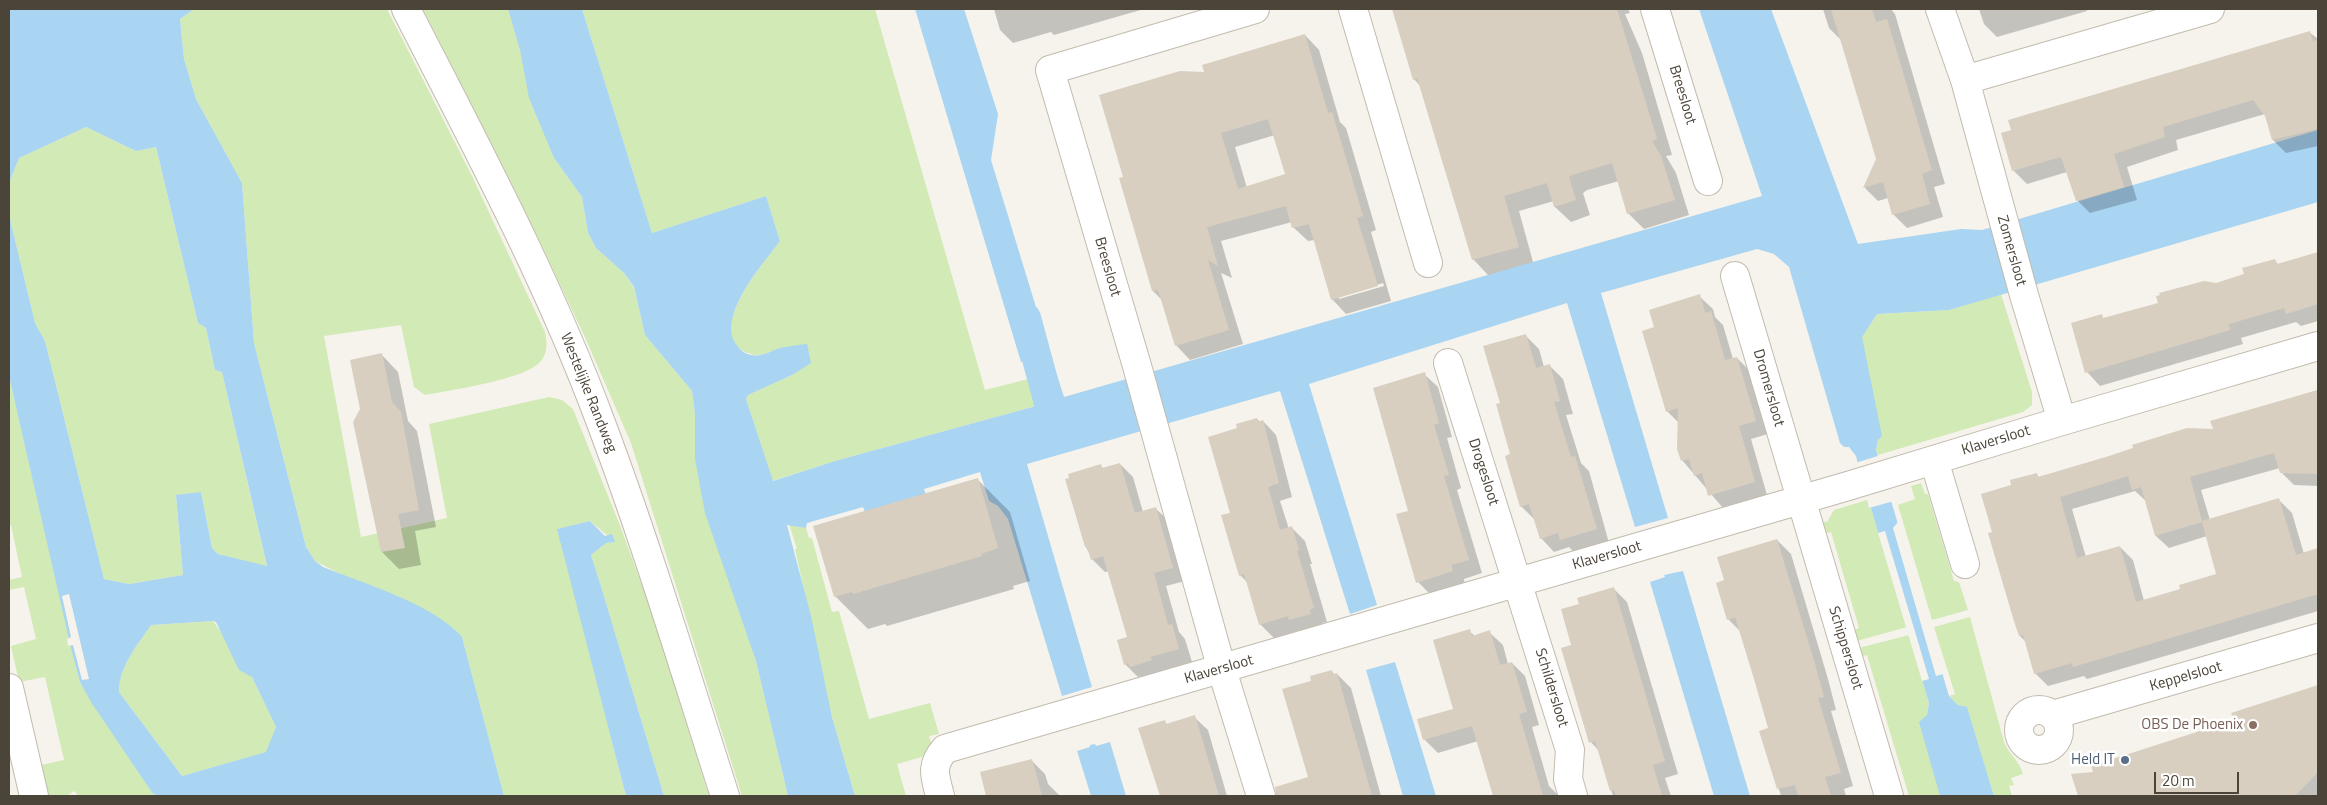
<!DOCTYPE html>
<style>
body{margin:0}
#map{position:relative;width:2327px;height:805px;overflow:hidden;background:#f6f3ec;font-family:"Titillium Web",sans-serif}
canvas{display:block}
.frame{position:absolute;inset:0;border:10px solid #4b4439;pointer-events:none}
.scale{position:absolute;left:2154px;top:772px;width:85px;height:22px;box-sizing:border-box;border:2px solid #4b4439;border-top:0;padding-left:6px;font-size:15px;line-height:18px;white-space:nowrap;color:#4b4439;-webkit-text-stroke:4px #fff;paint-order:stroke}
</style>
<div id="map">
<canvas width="2327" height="805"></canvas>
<div class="frame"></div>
<div class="scale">20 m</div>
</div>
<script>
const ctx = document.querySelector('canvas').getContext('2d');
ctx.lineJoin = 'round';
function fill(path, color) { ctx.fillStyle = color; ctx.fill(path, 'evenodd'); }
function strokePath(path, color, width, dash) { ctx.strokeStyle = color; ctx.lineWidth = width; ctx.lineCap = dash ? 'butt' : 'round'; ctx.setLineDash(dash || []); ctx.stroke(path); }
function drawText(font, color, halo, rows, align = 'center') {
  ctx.font = font + ' "Titillium Web",sans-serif'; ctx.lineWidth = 5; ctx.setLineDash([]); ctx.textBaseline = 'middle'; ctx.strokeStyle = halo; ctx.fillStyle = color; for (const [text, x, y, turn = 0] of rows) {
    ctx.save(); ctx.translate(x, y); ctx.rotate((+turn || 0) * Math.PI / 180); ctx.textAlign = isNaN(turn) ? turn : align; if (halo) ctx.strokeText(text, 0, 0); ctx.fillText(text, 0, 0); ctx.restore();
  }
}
const green = new Path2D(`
 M194,9H387L472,176L545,332C547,342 548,353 541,361C525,380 450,390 425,395L414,387L401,325L324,336L361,537L447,518L429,424L549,397L562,400L573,409L621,528L652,613L709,796H664L600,583L591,555L606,543L615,542L590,521L558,529L626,796H504L462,637L315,561L306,547L254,343L242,183L196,99L184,59L180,19Z
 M423,9H508L554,158L582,197L588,233L596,248L625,274L634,288L645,335L692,391L695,414V459L756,661L788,796H742L631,443L584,335L514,188Z
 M582,9H875L985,390L1028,379L1036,406L835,461L772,481L746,399L748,395L792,375L780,348C764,355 756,359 740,349C708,327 765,261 780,241L766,196L652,233Z
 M86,127L136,151L156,147L198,323L206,328L215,370L222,372L267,567L218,554L212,548L201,492L176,496L183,575L129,584L104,579L45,341L35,323L9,215V183L19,158Z
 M2001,294L2032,392V405L2023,412L1878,455L1876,450L1878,440L1861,337L1877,314L1949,310Z
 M9,376L80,682L153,794L162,796H79L74,791L67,796H46L37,766L64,760L45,677L19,682L11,646L36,639L24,587L9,590V580L22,577L11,525H9Z
 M1921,483L1925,494H1928L1954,581L1959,582L1968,610L1932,620L1898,505L1915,499L1911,486Z
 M1867,500L1869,508H1871L1907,627L1853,642L1852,631L1859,628L1831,532L1822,534L1819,521L1827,522L1834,510Z
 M789,524L806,528L809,538H812L832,612L839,611L869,719L930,703L939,734L929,736L932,745L922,757L897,764L906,796H855L832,717L795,549H797Z
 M1970,617L2004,742C2010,756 2019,760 2023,774L2011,778L2014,785L2009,786L2012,796H1994L1967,708L1958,705L1949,696L1955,694L1934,627Z
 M213,621L252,677L276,727L267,752L182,776L119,692C119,666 137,646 151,625Z
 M1909,635L1929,703L1927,715L1941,796H1909L1867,655L1860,657L1855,649Z`);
const water = new Path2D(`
 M9,9H194L180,19L184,59L196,99L242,183L254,343L306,547L315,561L323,567C365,584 433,604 462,637L504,796H162L153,794L91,702L80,682L71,648L9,376V215L35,323L45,341L104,579L129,584L183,575L176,495L201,492L212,548L218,554L267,566L222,372L215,370L206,328L198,323L156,147L136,151L86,127L19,158L9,183ZM213,621L216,622L239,670L252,677L276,727L266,752L182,776L119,692C119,666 137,646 151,625Z
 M508,9H582L652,233L766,196L780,241C763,264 720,312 734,341C737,347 744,354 751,355C763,357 770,351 780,348C789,346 798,345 807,344L811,363L792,375L748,395L746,399L773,481L835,461L1036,406L1028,379L1055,369L1064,397L1762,196L1699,9H1771L1858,244L1961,229L1982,230L2318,130V202L1949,310L1877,314L1862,337L1882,436L1878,440L1876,450L1949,696L1958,705L1967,707L1994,796H1940L1919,722L1927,715L1929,703L1873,515L1871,508H1869L1856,456L1849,447H1844L1840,443L1789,267L1774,254L1757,249L1601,293L1668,518L1635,527L1567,303L1309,384L1377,605L1350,614L1280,391L1027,464L1092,687L1062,696L1008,519L998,506L989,501L980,472L924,489L926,495L865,512L863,507L807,523L806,528L787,525L811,616L832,717L855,796H788L756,661L705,513L695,459V414L692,391L645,335L634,287L625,274L596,248L588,233L582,197L554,158L529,98L520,50Z
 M915,9H964L998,114L991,160L1050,353L1021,362Z
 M590,521L605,536L612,534L615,542L606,543L591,555L600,583L664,796H626L557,529Z
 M1683,571L1750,796H1714L1650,582L1665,577L1664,575Z
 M1395,662L1436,796H1403L1366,670Z
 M1110,742L1126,796H1091L1077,751L1090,747V745L1095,744L1096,746Z`);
const pier = new Path2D(`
 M1881,455L1894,501L1869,508L1867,500H1864L1855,463Z
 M1898,522L1943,674L1936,676L1893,528Z
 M1885,531L1919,645L1929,679L1922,681L1878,533Z
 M69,594L89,679L82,680L73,645L68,646L67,639L71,637L62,596Z`);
const shadow = new Path2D(`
 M994,9H1144L1054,35L1051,32L1013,43L1000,30Z
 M1393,9H1628L1630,13L1625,14L1642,53L1672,155L1666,156L1676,173L1689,215L1644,229L1628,213L1619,181L1587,190L1583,193L1590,215L1571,222L1555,207L1554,201L1519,211L1533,262L1488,275L1473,259L1421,87L1414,79Z
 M1823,9H1891L1895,14L1945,184L1934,187L1943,217L1907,228L1893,214L1888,198L1878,201L1865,188L1877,159L1842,41L1829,28Z
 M1979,9H2087V11L1997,37L1984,24Z
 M2309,32L2318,39V146L2286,153L2273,140L2265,114L2176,140L2178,150L2127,167L2137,200L2090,213L2077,200L2067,172L2027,184L2013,170Z
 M1305,35L1319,50L1340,122L1346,128L1376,230L1371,232L1391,301L1346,314L1332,299L1315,240L1308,241L1293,227L1292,222L1221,241L1232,278L1221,273L1243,344L1190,360L1176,345L1162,300L1153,291L1124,178L1206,73ZM1275,135L1287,175L1247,188L1235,147ZM1383,283L1384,286L1339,299V296Z
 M2318,253V321L2301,326L2296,322L2241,338L2243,344L2100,386L2087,372L2101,316L2104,319L2160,304L2246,275L2275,261L2279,265Z
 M1699,296L1713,309L1715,317L1723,325L1733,359L1737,358L1750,371L1768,434L1751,439L1767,495L1723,508L1682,460L1679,423L1667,411L1656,328Z
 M1525,335L1539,349L1544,367L1549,365L1563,379L1573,414L1566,415L1581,463L1589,471L1609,543L1575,553L1569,547L1554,552L1541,538L1534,519L1521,506L1501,403Z
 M381,354L398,372L408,421L417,431L436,527L415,531L421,565L399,569L382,552L361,409Z
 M1424,374L1438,387L1452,437L1447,438L1461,488L1457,490L1482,573L1464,579L1465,585L1431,595L1418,582L1410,512Z
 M2318,390V486L2294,485L2281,472L2280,468L2201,490L2210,520L2279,500L2292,513L2304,554L2318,550V611L2087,679L2084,676L2048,686L2035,673L2026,642L2020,636L1994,532L2013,486L2036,474L2039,477L2214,430L2212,422ZM2135,491L2147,502L2156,536L2169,548L2207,536L2218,574L2182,590L2144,601L2133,560L2120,547L2086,557L2072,509Z
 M1257,419L1260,422L1263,421L1276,435L1292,497L1280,501L1289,529L1292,528L1305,541L1312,564H1310L1327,622L1322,623L1323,627L1304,633L1300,630L1274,638L1260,624L1248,583L1240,575L1232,514L1238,429Z
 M1120,464L1133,477L1143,512L1155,508L1169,521L1185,581L1166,586L1179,632L1185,639L1192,662L1163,670L1164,674L1144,679L1141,676L1138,677L1125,664L1128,638L1109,571L1105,572L1092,559L1086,547L1101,466L1104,469Z
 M977,479L1010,512L1030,581L1013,586L1014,589L887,626L885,624L868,629L835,596Z
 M1777,540L1791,554L1828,679L1836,710L1831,711L1853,786L1844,789L1846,796H1781L1761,732L1770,729L1740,631L1728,619L1726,581Z
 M1613,588L1627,602L1678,774L1665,778L1671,796H1613L1599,751L1591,742L1573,646L1580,605Z
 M1469,631L1475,636L1489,632L1503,645L1508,664L1512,663L1525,676L1539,725L1532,727L1549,786L1559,796H1494L1478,741L1438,753L1424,739L1455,710Z
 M1331,671L1335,675L1337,674L1351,688L1381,796H1305L1301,781L1310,778L1313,682Z
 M2318,686V796H2080L2073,776L2095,773L2235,721L2233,714Z
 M1194,717L1208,730L1227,796H1161L1140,728L1164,721L1168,725Z
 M1032,761L1045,774L1048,784L1060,796H991L983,773Z`);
const canal = new Path2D(`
 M1026,318L1052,414`);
const building = new Path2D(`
 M1392,9H1617L1657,139L1652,141L1661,156L1675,200L1627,214L1612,163L1572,175L1569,177L1576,200L1554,207L1547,183L1504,196L1519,247L1472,260L1417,78L1413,80Z
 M1831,9H1872L1876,22L1887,19L1932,170L1922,174L1930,204L1892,215L1883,182L1863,188L1876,159Z
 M2310,31L2313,41L2318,40V129L2272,140L2265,116L2253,100L2163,127L2165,137L2114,154L2124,187L2076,201L2061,157L2012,171L2001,133L2011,130L2008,120Z
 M1305,34L1328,113L1332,112L1357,195L1363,216L1357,218L1378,286L1331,300L1309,224L1292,228L1286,206L1207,227L1218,266L1208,260L1229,330L1175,346L1158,290L1152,291L1119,178L1123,177L1099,95L1180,71L1204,72L1202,65ZM1268,119L1285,174L1238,189L1221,133Z
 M2318,252V304L2286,314L2284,308L2229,324L2230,330L2085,373L2071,323L2102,314L2103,318L2158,303L2156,296L2160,295L2159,293L2204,281L2216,283L2244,274L2242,268L2275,259L2277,264Z
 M1700,294L1705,313L1711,311L1725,360L1737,357L1756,421L1739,426L1755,482L1708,496L1702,473L1694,476L1689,459L1681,461L1677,449L1678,408L1666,412L1642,331L1654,327L1649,310Z
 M1526,334L1536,368L1550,364L1560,401L1554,402L1571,457L1575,456L1597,529L1560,540L1558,533L1540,539L1529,504L1520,507L1505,456L1510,454L1496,404L1500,403L1483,346Z
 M382,353L392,402L401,412L419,510L398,514L405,548L381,552L353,422L360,409L350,360Z
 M1425,372L1439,423L1434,425L1449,475L1444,476L1469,560L1451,565L1453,571L1416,583L1396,514L1408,511L1373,388Z
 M2318,390V474L2280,473L2274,453L2190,477L2202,521L2279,498L2296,555L2318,548V594L2073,667L2072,663L2034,674L2023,635L2019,636L2013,618L1988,533L1992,532L1981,494L2011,485L2010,480L2037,473L2038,477L2109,456L2133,448L2132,445L2187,428L2213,429L2210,421ZM2128,476L2132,490L2141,487L2155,536L2202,522L2216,574L2179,585L2180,589L2136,602L2120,546L2077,558L2060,497Z
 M1257,418L1258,422L1263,420L1279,483L1268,487L1274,508L1280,530L1292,526L1299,550L1297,551L1314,608L1310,610L1311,614L1289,620L1288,616L1259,625L1244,574L1239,576L1221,515L1230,513L1208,437L1237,428L1236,424Z
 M1120,463L1135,513L1156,507L1173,568L1154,573L1168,625L1172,624L1179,649L1150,657L1152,660L1130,667L1128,663L1124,665L1117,640L1127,637L1103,556L1091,560L1087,547H1085L1065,479L1069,478L1068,474L1101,464L1102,468Z
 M978,478L998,548L981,554L982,556L853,594L852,592L834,597L813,526Z
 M1777,539L1815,664L1824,697L1818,698L1841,773L1825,777L1831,796H1798L1795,785L1777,789L1759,731L1768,728L1754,679L1735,617L1727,620L1716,583L1724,580L1717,557Z
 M1614,587L1665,761L1653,765L1662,796H1616L1614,790L1610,791L1595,741L1589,743L1561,648L1571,645L1561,609L1579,604L1577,598Z
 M1470,629L1472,636L1490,630L1500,665L1512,662L1527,712L1519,714L1543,796H1493L1472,726L1423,740L1417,719L1453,709L1433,640Z
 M1332,670L1333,674L1337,673L1372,796H1276L1275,787L1308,777L1282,689L1311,681L1310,676Z
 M2318,685V772L2295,796H2078L2071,774L2093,772L2091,766L2234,720L2231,713Z
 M1195,715L1219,796H1160L1138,728L1165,720L1166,724Z
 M1032,759L1042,796H986L980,772Z`);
const minor = new Path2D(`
 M406,9C475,144 548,280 601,423C647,545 685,672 725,796
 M1255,9L1050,70L1137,366L1222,670L1261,796
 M1353,9L1428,263
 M1655,9L1708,181
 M1940,9L1965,80L2024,295L2062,421
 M1965,80L2210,9
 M1735,276L1889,796
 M1448,363L1570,750L1568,779L1573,796
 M1934,460L1965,564
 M9,688L34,796
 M2019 730a20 20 0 1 1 40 0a20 20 0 1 1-40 0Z
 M2053,715L2318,638
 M940,796C935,776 930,766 945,749L1848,486L2062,421L2318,346`);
const markers = [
 [2253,725,5,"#8d6e63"],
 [2125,760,5,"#5c6f8a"]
];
const streetNames = [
 ["Breesloot",1682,95,73],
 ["Zomersloot",2011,251,74],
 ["Breesloot",1107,267,74],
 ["Dromersloot",1768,388,74],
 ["Westelijke Randweg",588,393,68],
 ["Klaversloot",1996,441,-17],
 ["Drogesloot",1483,472,72],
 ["Klaversloot",1607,556,-16],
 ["Schippersloot",1845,648,73],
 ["Klaversloot",1219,670,-16],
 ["Keppelsloot",2186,677,-16],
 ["Schildersloot",1551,688,73]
];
const educationNames = [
 ["OBS De Phoenix",2243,725]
];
const serviceNames = [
 ["Held IT",2115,760]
];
fill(green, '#d2eab5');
fill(water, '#a9d4f2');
fill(pier, '#f6f3ec');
fill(shadow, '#0003');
strokePath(canal, '#a9d4f2', 30);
fill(building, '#d8cfc1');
strokePath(minor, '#c2bbae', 30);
strokePath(minor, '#fff', 28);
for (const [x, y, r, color] of markers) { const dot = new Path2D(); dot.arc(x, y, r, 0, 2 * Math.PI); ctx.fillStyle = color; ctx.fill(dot); strokePath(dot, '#fff', 2); }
drawText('15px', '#4b4439', '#fff', streetNames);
drawText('15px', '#785e54', '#fff', educationNames, 'right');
drawText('15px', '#4e5e75', '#fff', serviceNames, 'right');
</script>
